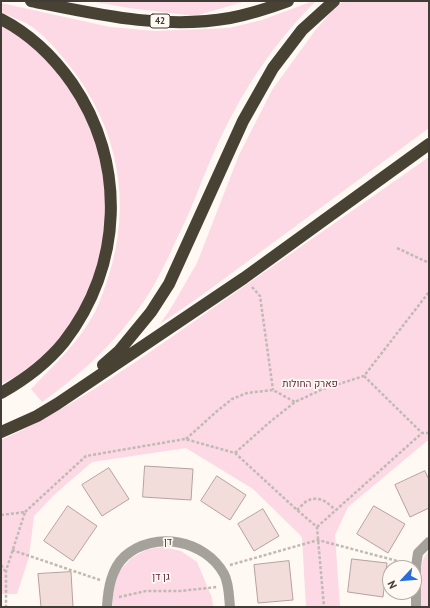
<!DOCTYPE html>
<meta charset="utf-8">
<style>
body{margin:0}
#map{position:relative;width:430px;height:608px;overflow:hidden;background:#fff8f3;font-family:"PT Sans",sans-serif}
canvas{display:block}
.frame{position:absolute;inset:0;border:2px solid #423c37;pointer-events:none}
.north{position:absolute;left:382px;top:560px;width:40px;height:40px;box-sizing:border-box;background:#fff8f3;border:1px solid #b3ada8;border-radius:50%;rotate:244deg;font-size:11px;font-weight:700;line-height:16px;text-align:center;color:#423c37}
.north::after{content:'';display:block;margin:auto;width:14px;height:18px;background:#286eda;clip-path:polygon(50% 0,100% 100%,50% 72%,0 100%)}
</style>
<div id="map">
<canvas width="430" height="608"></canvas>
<div class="frame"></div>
<div class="north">N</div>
</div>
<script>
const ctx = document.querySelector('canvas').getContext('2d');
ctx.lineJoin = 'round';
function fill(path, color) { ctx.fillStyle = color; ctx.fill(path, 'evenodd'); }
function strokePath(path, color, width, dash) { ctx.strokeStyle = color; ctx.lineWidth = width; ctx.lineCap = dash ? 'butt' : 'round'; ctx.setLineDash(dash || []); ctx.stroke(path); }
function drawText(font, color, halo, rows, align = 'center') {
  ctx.font = font + ' "PT Sans",Heebo,sans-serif'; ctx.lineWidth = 3.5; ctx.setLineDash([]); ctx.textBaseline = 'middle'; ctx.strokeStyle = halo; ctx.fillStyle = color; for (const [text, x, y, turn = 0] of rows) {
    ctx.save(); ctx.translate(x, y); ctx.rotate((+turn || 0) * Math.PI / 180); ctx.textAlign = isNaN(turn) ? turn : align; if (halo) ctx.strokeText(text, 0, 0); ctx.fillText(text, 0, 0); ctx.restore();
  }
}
const green = new Path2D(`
 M90,1H246L195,16L129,8Z
 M313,1H316C273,43 240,94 215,150C206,169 199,189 191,208C184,225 175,241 168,258C161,271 155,285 146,298C119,339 83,373 42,402L31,389C54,365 79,342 95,312C100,302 104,290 108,278C133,203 118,127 69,65C57,50 43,33 26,23C18,19 9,16 1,12V3L110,27L154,31L229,28L262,20Z
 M343,1H429V128L202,295L160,324L171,308L197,263L239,155L272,90L314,32L332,11Z
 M1,20L49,55L104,149L110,225L83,314L46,354L17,376L1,384Z
 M429,157V441H427L348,507L335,535L340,607H306L302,537L253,489L186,448L92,462L54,495L34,516L29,557L17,594H1V440C74,407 140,359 206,313C280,261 355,209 429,157Z
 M163,547L181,551L197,562L212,598L213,607H113L112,597L116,575L131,558L148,549Z
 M429,550V607H420C420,588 416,566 429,550Z`);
const building = new Path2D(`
 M145,466L193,469L191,500L143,497Z
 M109,468L129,499L102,516L82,485Z
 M425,471L429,480V508L410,517L395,485Z
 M217,476L246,495L230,520L201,501Z
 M68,506L97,526L73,561L44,541Z
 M374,506L405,524L388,553L357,534Z
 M263,509L279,536L254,551L238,524Z
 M352,559L387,563L383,597L348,592Z
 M289,561L293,600L258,603L254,565Z
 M71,572L73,607H41L38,574Z`);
const path = new Path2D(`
 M397,248L429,263
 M252,287L260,296L273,390
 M364,376L422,433
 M186,439L216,412L232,399L247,393L273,390L295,402
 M235,453L271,421L295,402L323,389L364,376L429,292
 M297,510C300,508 303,503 307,501C318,495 328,502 335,510
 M25,512L86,456L185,439L235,453L297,510L317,527L324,607
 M1,515L25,512L6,571V607
 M317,527L422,433H429
 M12,550L100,580
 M1,565L5,571
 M230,565L318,540L405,563
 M119,597L146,591H180L217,587`);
const minor = new Path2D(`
 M107,607C108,589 111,569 125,556C155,530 205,540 224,574C229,583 229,597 230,607
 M416,607V566L418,553L429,542`);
const highway = new Path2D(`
 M31,1C96,14 163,30 230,18C250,14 269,8 288,1
 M1,19C30,34 53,56 72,83C127,163 123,266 64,342C47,363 24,380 1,393
 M103,365L119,351L151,312L169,284L243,121L273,68L302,30L334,1
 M1,432L37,416L57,404L244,278L429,144`);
const shields = [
 [160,21,20]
];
const shieldNames = [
 ["42",160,21]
];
const parkNames = [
 ["פארק החולות",310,384],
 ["גן דן",161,577]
];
const streetNames = [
 ["דן",168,542]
];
fill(green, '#fcd9e5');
fill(building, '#f2ddda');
strokePath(building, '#b5a19e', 1);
strokePath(path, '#c0b9b4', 2.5, [3, 2]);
strokePath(minor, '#a5a29b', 10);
strokePath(highway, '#474234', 12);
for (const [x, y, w] of shields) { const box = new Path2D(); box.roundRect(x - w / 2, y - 7, w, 14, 3); ctx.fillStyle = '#fff8f3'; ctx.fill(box); strokePath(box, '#423c37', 1); }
drawText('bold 9px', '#423c37', null, shieldNames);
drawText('10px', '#612740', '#fff8f3', parkNames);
drawText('10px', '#423c37', '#fff8f3', streetNames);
</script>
